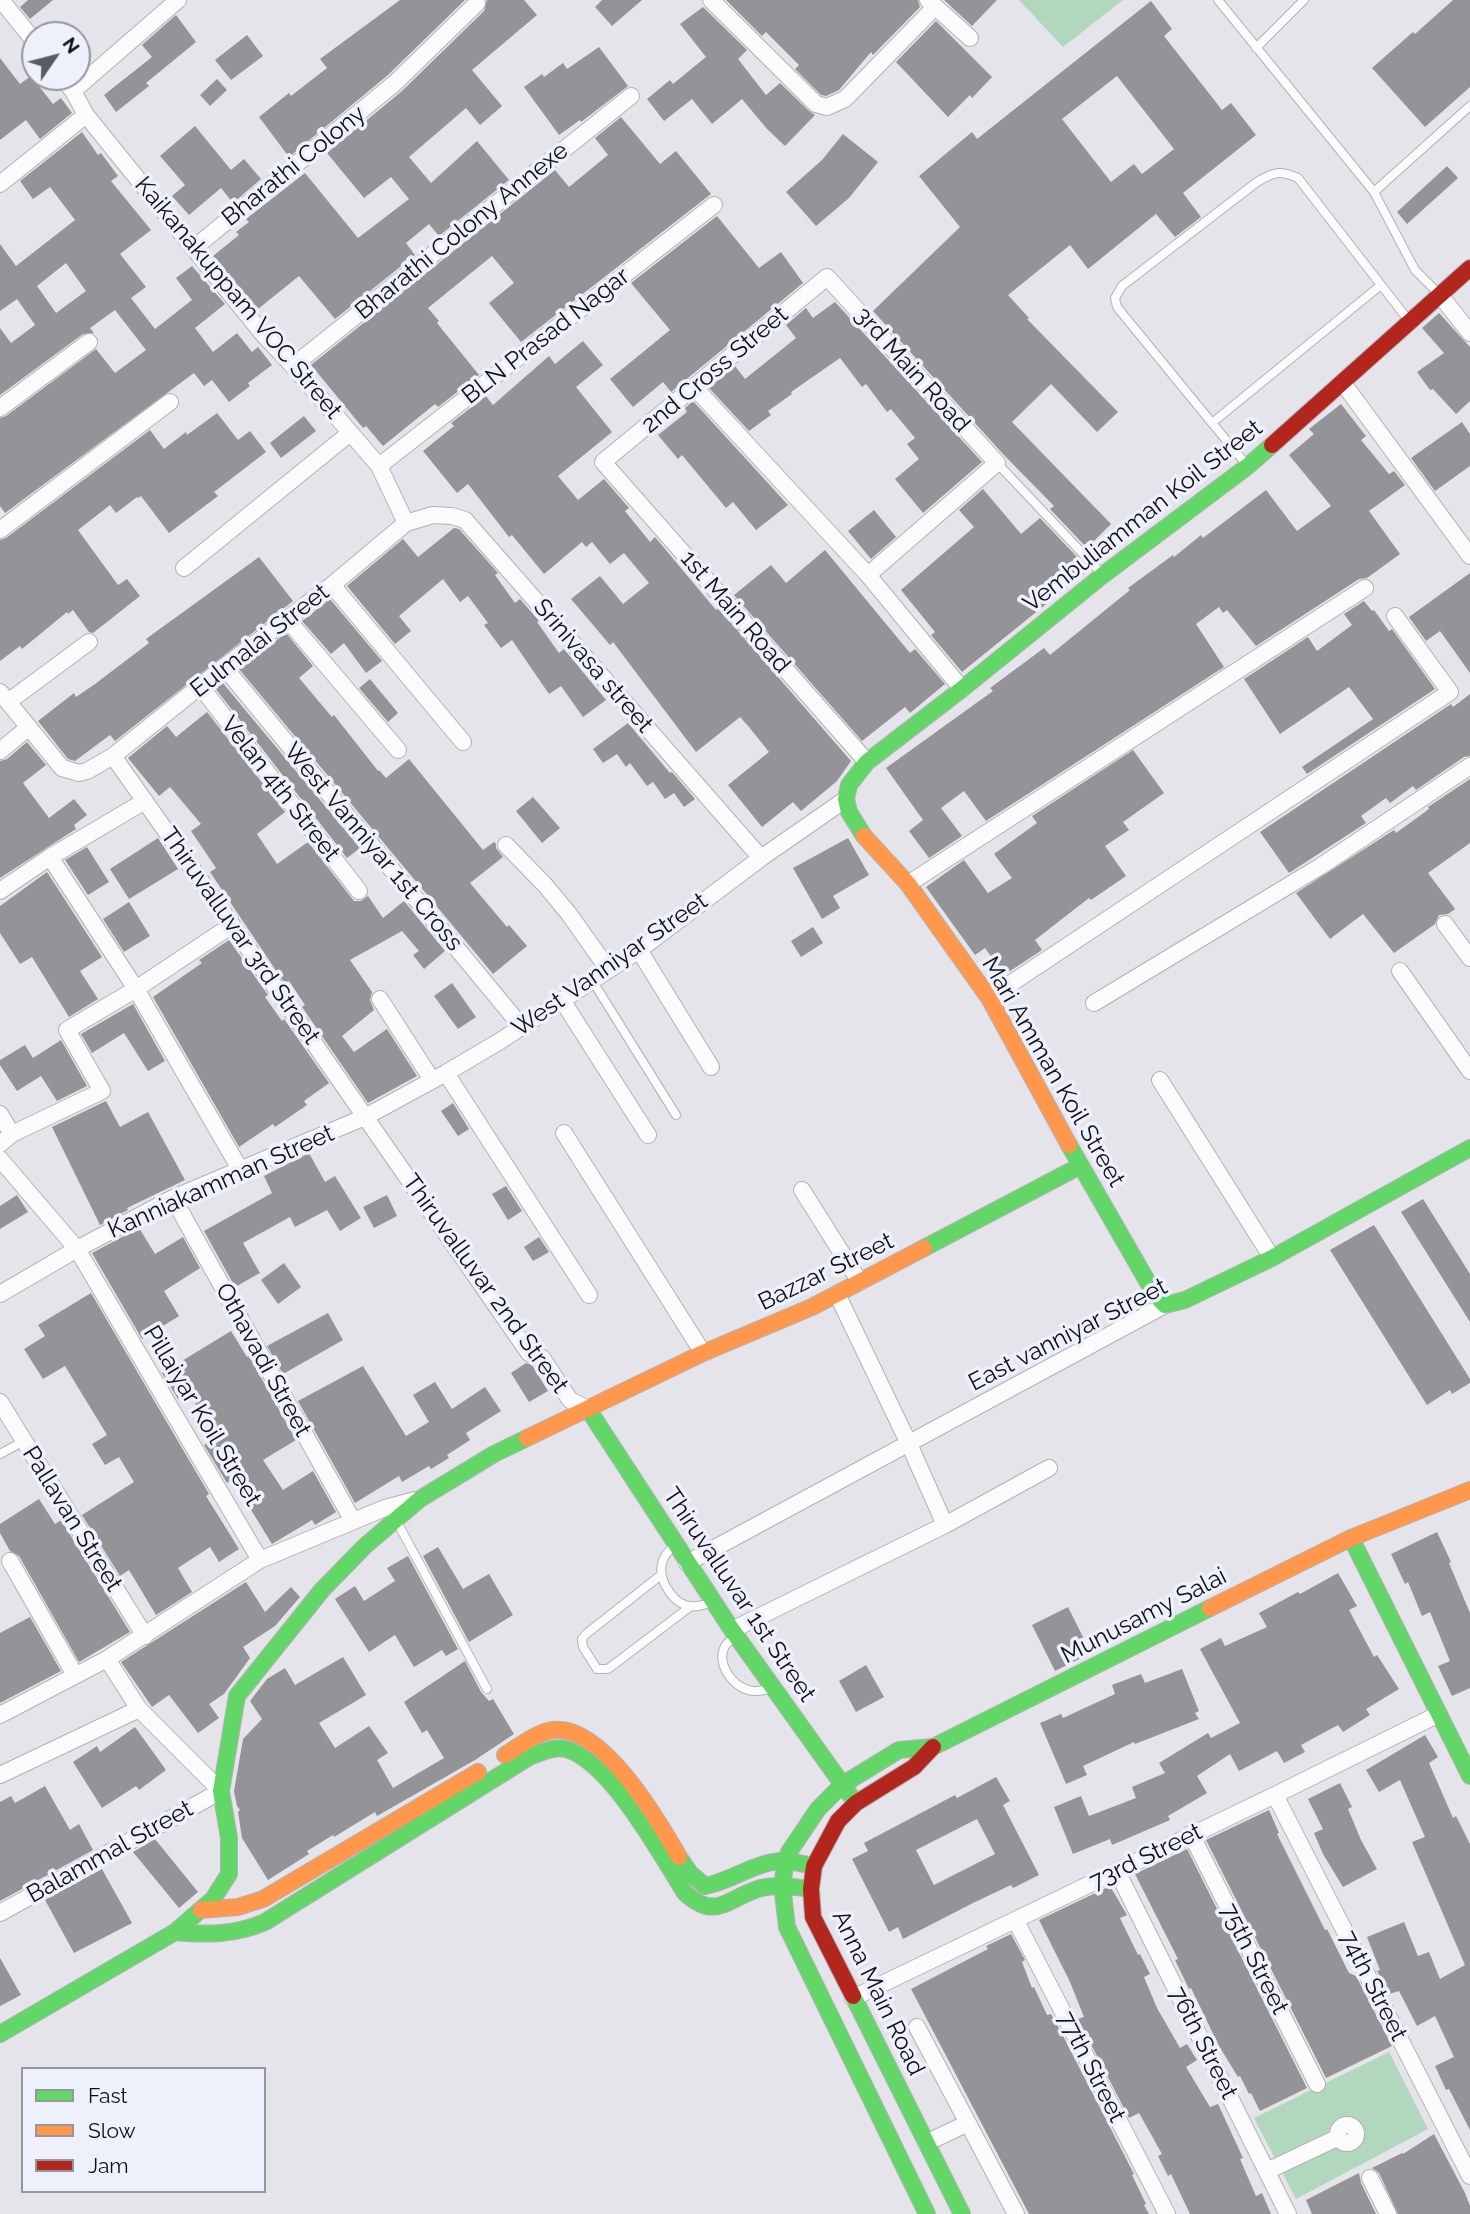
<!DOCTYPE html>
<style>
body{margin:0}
#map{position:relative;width:1470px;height:2214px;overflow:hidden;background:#e4e4ea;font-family:Raleway,sans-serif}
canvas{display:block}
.legend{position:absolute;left:21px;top:2067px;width:245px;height:126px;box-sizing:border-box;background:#eef0fb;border:2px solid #95979f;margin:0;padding:9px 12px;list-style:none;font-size:21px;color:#101114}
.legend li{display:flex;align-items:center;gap:14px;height:35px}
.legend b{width:35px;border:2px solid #95979f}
.north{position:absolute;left:21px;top:21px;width:70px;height:70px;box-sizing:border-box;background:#eef0fb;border:2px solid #95979f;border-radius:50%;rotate:55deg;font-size:19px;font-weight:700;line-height:28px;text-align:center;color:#101114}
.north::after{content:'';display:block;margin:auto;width:24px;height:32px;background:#5a5b5f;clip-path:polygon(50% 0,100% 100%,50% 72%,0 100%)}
</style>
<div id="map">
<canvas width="1470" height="2214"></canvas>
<ul class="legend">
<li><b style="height:9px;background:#63d668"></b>Fast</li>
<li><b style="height:9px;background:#ff974d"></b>Slow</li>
<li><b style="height:9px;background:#b3261e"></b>Jam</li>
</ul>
<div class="north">N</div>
</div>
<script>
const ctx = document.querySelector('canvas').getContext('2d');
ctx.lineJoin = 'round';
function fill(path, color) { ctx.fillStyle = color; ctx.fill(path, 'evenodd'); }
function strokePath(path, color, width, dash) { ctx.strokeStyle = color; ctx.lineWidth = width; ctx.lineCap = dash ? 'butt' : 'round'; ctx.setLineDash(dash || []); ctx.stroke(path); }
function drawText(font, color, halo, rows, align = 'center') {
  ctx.font = font + ' Raleway,sans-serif'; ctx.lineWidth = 7; ctx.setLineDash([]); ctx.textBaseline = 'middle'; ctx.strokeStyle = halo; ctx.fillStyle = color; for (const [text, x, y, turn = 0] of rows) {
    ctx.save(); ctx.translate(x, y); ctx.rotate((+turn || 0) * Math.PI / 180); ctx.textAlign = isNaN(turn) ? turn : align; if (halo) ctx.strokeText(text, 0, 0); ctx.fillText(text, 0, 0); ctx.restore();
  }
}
const green = new Path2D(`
 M1019,0H1123L1063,47Z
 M1389,2052L1428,2129L1296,2199L1254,2118Z`);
const building = new Path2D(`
 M28,0H53L30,19L20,7Z
 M400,0H465L388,75L289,157L259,117L289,93L291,96L327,68L320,59Z
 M487,0H524L537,15L472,70L502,106L480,125L466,108L409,157L431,183L477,141L509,180L439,236L429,224L406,243L415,255L335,319L299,276L258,309L213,256L239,235L236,232L249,222L246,219L305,173L358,238L409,199L391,177L364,198L327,153L402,91L484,11Z
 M602,0H642L612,26L595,7Z
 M726,0H918L920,7L873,55L871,52L839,90L826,96L821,95L795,69L799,65L766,32L762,36Z
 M944,0H997L972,26Z
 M1453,0H1470V87L1425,127L1372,68L1413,32L1415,34Z
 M1151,1L1172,29L1164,36L1222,110L1231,103L1256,135L1183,193L1201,217L1175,237L1156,214L1088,269L1070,245L1008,295L1029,318L1027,319L1118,412L1097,432L1051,384L1012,422L1111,524L1087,548L1050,509L1054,506L1003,454L873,311L960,227L919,176L972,132L977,139ZM1117,76L1174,149L1142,174L1134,164L1111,182L1062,119Z
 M703,7L747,50L738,59L766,95L780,83L809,111L815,115L785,146L767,129L742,99L712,124L692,99L664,121L647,99L670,80L673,84L706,57L680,24Z
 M176,15L196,42L146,83L149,86L116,112L104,95L152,57L142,45Z
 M936,21L992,77L972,98L970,95L948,117L896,62Z
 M247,35L263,56L231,80L215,60Z
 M599,47L628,86L581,122L580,120L559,135L524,87L542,74L544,77L563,63L567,69Z
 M0,58L20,84L31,76L53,104L61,98L72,113L40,139L26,120L0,140Z
 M217,79L227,90L210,106L200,95Z
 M621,117L660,164L676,151L711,194L521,342L489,303L514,283L492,256L428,308L439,321L437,323L479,375L438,407L435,404L383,446L366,426L363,428L311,365L555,170L569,187L608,155L595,138Z
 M195,126L231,170L244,159L261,179L233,203L221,188L189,215L172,196L185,185L160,156Z
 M82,132L98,155L101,153L118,176L111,181L151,230L120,254L146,287L131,298L155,329L192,300L176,278L192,266L225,304L195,328L213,352L237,333L252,352L258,347L272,365L248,383L250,386L229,402L212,380L204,386L194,373L5,513L0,506V418L6,416L96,349L115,373L146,350L115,310L90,328L94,333L83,334L0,395V328L11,343L35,325L17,299L0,311V244L16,266L75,220L50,187L33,199L20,181ZM66,263L86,291L56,313L37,286Z
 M843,134L878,162L849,198L816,226L786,192L822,160Z
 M1447,166L1458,178L1407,224L1397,212Z
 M717,216L759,268L781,252L803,283L671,392L663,382L633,407L610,379L670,330L631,283Z
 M835,302L982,462L923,513L895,479L919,459L907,444L915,438L891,409L887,412L866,384L862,387L840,358L791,392L792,394L768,411L771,415L749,431L709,388L735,366L745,379L796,338L786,325L806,308L813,318Z
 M1439,313L1470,347V401L1456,414L1433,389L1430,390L1417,372L1444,353L1422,328Z
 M583,341L603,365L576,387L612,432L558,476L578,500L604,479L629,508L625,511L650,542L655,537L716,610L718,608L851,761L837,781L801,811L793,802L762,827L728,785L769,752L749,727L740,717L696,752L613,642L610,645L571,599L600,576L623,604L649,583L624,553L610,564L592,542L586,547L582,542L544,574L512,535L509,537L468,484L457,493L423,451L454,426L451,423L486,396L493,405L549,356L555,364Z
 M693,401L788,505L756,530L733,502L726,508L682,455L678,459L658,435L687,412L685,408Z
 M1341,404L1366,436L1361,440L1389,474L1394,471L1405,485L1369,511L1400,554L1367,578L1359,579L1256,646L1227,610L1223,613L1219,607L1196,624L1224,667L986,821L964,791L941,808L962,836L929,858L909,831L923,820L886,768L993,691L990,688L1044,648L1050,655L1130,590L1128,588L1173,555L1174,557L1201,535L1203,538L1266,490L1297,531L1331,506L1289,455L1314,434L1309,429Z
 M217,413L238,440L250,431L266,452L214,492L218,496L169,533L141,496L138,498L137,497L116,513L110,505L78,530L118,585L127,579L140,596L93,633L89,632L73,610L68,614L67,612L22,649L20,646L0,661V540L6,538L150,430L164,449L186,432L187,435Z
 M304,416L316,431L281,458L270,443Z
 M1462,422L1470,434V466L1435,491L1411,458Z
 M983,489L1021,534L1040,518L1077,557L1076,558L1087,571L962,672L931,635L935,632L901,590L974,527L959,510Z
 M874,510L896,537L871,559L848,531Z
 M454,528L459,529L498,573L495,575L515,603L520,599L539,621L537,622L559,653L564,649L606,700L583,717L561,686L549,694L512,640L501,648L484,625L488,623L468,596L460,602L443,579L399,616L411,631L395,644L347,586L403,539L418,557Z
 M825,550L910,653L915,649L945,684L910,713L905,707L862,741L734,595L771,565L786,583Z
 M259,557L293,601L115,741L110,735L75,761L68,759L38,721L74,693L76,697L95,684L149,643L146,639Z
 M1470,573V673L1440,631L1426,641L1409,617Z
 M330,599L382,661L366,673L344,643L331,654L302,621Z
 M1364,601L1372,611L1374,610L1389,631L1392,629L1435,689L1307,774L1302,767L1373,719L1349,687L1280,734L1244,679L1308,637L1317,651L1352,625L1344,614Z
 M286,633L313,666L299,678L332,717L334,715L378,771L379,770L386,778L409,759L483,850L494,842L496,844V848L503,857L470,883L507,927L509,925L527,946L493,974L239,669Z
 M370,679L398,713L388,722L359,688Z
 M222,682L360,848L347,858L215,688Z
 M1470,694V756L1464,757L1416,790L1413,786L1390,803L1386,798L1361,816L1366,823L1289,873L1260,832L1451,704L1453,707Z
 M207,712L285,812L257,834L277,864L308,842L354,901H361L368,896L383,918L404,901L445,951L424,969L413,955L419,951L402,931L350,960L372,992L370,1000L374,1010L342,1036L354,1052L387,1029L417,1076L368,1103L302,1007L305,1005L289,981L285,984L210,872L216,868L191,831L201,824L170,787L159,796L128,758L167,726L176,737Z
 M628,723L670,773L672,772L695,799L684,807L674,793L665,799L653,782L647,786L630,763L626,767L617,754L603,763L593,749Z
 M27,742L46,765L23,783L49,818L74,799L87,815L74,825L76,829L0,878V761L7,759Z
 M1133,750L1164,793L1123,822L1129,830L1105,846L1126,876L1091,900L1089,898L1035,940L1042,950L1004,975L985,948L975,955L926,887L964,860L988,893L1012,878L994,854L1037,823L1032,816Z
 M1470,779V843L1428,873L1455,909L1448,914L1439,915L1435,924L1394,953L1363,914L1330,939L1296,893L1394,830L1396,833L1429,809L1428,807Z
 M533,797L560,828L542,843L516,811Z
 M158,838L178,869L129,899L110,869Z
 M848,838L869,875L833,896L840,908L822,919L793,868Z
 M87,847L109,882L88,895L65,860Z
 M47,872L102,957L80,971L98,999L69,1017L32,957L20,964L0,933V906Z
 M129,902L150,936L124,952L103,919Z
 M813,927L823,943L801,957L791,941Z
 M229,940L268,995L265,997L282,1021L284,1019L329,1083L304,1101L307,1105L275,1127L273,1124L239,1147L153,997L202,963L199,960Z
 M452,983L476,1017L458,1029L434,996Z
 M133,1004L165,1061L148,1071L124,1033L92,1053L81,1034Z
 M61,1040L87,1086L57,1101L41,1076L17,1091L0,1065V1060L25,1045L33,1058Z
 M106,1101L120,1127L148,1112L185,1180L127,1208L128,1210L100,1225L52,1127Z
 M453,1103L469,1129L458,1136L441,1111Z
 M309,1153L325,1182L335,1176L361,1218L340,1231L327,1210L295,1227L290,1217L243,1243L260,1273L235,1287L204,1231L272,1193L264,1176Z
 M506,1186L522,1211L508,1220L492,1194Z
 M17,1195L28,1212L0,1229V1206Z
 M387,1195L397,1216L374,1228L363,1207Z
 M1423,1199L1470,1274V1322L1401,1212Z
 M1374,1225L1470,1379V1383L1452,1394L1450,1390L1427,1405L1330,1250Z
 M139,1228L155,1254L183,1237L200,1268L164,1291L179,1316L142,1339L92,1253Z
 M539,1237L549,1252L533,1261L524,1247Z
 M284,1263L301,1287L278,1304L261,1280Z
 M91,1293L209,1494L206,1496L239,1549L219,1562L210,1547L178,1568L192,1592L156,1615L129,1570L120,1576L82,1515L134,1482L119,1457L105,1465L92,1444L107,1435L65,1366L43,1379L24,1349L45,1336L38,1325Z
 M328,1313L343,1340L283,1374L267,1346Z
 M231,1331L247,1357L249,1356L296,1440L263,1460L283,1490L313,1471L336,1512L315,1525L312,1520L272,1544L232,1479L227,1483L204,1445L215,1438L189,1392L178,1399L162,1373Z
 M526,1363L532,1365L548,1391L529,1402L511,1373Z
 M363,1366L406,1436L429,1422L413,1395L435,1382L452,1409L485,1387L501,1411L466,1433L470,1440L447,1455L449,1458L431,1469L429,1466L402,1482L399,1476L355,1503L298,1401Z
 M39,1499L55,1524L61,1520L130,1632L79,1662L19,1556L10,1551L0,1533V1524Z
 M1437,1532L1451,1562L1449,1563L1470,1613V1688L1452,1696L1438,1666L1450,1661L1430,1612L1422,1616L1408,1582L1405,1584L1391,1554Z
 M438,1547L463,1589L489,1574L513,1615L469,1642L423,1556Z
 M408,1556L458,1649L446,1656L442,1650L414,1667L395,1635L369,1652L335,1599L355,1586L364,1601L395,1581L387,1568Z
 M1338,1573L1357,1606L1349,1610L1374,1657L1377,1655L1399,1689L1366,1709L1370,1715L1343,1732L1338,1725L1301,1745L1305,1752L1284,1763L1277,1751L1239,1771L1230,1754L1197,1776L1207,1793L1168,1816L1170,1820L1112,1845L1110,1839L1073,1854L1054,1807L1081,1796L1089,1816L1136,1798L1132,1787L1165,1773L1159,1763L1208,1733L1211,1738L1240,1723L1200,1649L1221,1638L1225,1646L1267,1627L1259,1613L1298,1592L1300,1594Z
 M246,1582L265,1612L291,1587L300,1597L275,1626L243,1647L250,1658L224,1694L209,1704L219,1718L198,1733L169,1695L152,1707L121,1662Z
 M1068,1607L1091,1653L1055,1671L1032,1625Z
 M30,1617L61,1671L0,1703V1633Z
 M343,1657L366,1695L319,1723L335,1748L369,1726L388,1753L377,1760L393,1788L444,1758L427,1730L422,1733L404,1702L465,1661L481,1692L489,1701L493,1699L514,1734L475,1760L377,1816L375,1812L334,1837L333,1835L307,1851L309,1854L268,1880L242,1838L238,1812L240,1810L237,1806L234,1791L243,1739L262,1719L250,1701L267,1679L285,1668L295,1685Z
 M866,1665L884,1697L856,1712L839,1681Z
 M1182,1669L1199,1711L1195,1713L1199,1719L1135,1744L1134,1742L1083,1766L1087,1775L1066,1784L1040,1723L1061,1714L1063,1718L1115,1694L1112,1685L1141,1674L1145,1683Z
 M135,1727L166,1770L139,1790L136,1786L102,1808L73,1762L97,1746L100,1752Z
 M1425,1735L1438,1757L1429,1763L1453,1818L1456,1816L1470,1844V2130L1449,2089L1446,2090L1435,2066L1454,2057L1435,2016L1417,2026L1399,1991L1389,1994L1377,1971L1380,1970L1367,1937L1404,1922L1418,1956L1429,1952L1440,1979L1465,1965L1412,1842L1425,1837L1400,1780L1379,1792L1366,1770Z
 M996,1777L1010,1801L1003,1805L1039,1875L1013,1888L1011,1885L973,1903L903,1939L898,1927L889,1932L852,1859L868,1851L864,1843L955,1795L957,1798ZM977,1819L995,1854L934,1885L916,1850Z
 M1340,1783L1352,1807L1348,1809L1361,1840L1377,1869L1343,1887L1323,1854L1314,1833L1323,1829L1308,1799Z
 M45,1786L70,1830L79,1824L93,1850L0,1901V1802L11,1796L15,1803Z
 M1269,1810L1279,1833L1277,1834L1325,1930L1327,1929L1349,1973L1356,1976L1392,2046L1326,2078L1206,1840Z
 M155,1839L198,1892L179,1908L133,1852Z
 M1187,1849L1307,2088L1260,2111L1251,2093L1249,2094L1240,2076L1238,2077L1219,2046L1191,1988L1189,1989L1175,1960L1178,1959L1135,1874Z
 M102,1869L132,1923L74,1953L45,1900Z
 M1110,1886L1127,1915L1120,1918L1138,1955L1140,1954L1150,1974L1144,1977L1157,2008L1180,2048L1187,2044L1197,2060L1186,2067L1210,2107L1218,2104L1243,2158L1240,2159L1256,2196L1262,2193L1271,2214H1190L1171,2174L1168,2176L1158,2156L1162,2154L1139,2113L1129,2118L1078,2019L1084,2017L1070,1982L1039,1920Z
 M1011,1934L1025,1960L1022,1962L1032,1988L1034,1987L1047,2015L1051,2014L1059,2028L1134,2174L1132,2175L1146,2204L1144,2205L1149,2214H1029L911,1989L988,1949L986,1946Z
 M0,1958L21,1995L0,2006Z
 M1434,2134L1465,2193L1470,2206V2214H1398L1379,2173L1372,2168L1402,2153L1403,2154Z
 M1359,2173L1361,2183L1376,2214H1312L1306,2200Z`);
const lane = new Path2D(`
 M1218,0L1374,192L1415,270L1438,293
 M1256,48L1304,0
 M1374,192L1470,106
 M1381,285L1212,423L1117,307L1115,298L1122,286L1257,182C1274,172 1279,170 1298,178L1409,321
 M1212,423L1246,464
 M997,463L1103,575
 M592,980L676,1115
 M0,1454L24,1441
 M396,1520L487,1689
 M674,1546C668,1551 663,1556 662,1564C658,1578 671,1600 685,1605C695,1608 704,1605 713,1602
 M661,1575L586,1634L582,1639L583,1647L597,1669H608L691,1606
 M734,1638C710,1651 727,1684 748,1690C755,1693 763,1690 771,1689`);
const street = new Path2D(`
 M1,0L35,42
 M711,0L816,104L827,107L845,99L935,7
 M928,0L970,38
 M62,77L73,91L86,115L262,333L293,366L379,466L406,523
 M73,91L178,0
 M0,184L86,115
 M194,248L395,83L477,3
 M1440,295L1470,333
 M293,366L631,96
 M1343,383L1470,556
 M695,388L868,575L962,689
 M0,408L89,342
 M379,466L714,205
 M0,530L170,402
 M184,568L350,433
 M332,585L463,742
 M287,619L398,750
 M224,667L521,1026
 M201,687L359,891
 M0,692L62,768L79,773L87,771L113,756L224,667L332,585L406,523L433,515L452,516L465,520L761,858
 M8,702L89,642
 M0,751L29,727
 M113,756L232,925L529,1353L542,1358L570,1400L588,1409
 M867,762L603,462L827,277L997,463L868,575
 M506,845L545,885L569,914L608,969
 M50,857L136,989L241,1171
 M908,884L1365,588
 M0,891L50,857L145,801
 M1445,924L1470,958
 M639,950L711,1067
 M1400,971L1470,1071
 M989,998L1450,692L1395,616
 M380,999L432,1080
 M562,1000L648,1135
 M1094,1003L1321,866L1470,766
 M446,1073L589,1295
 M1160,1080L1272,1258
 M0,1114L12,1134
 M564,1133L703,1353
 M0,1144L12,1134L102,1091L67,1030L136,989L232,925
 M0,1159L77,1249L260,1560L385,1508L415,1500
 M802,1190L860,1282
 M173,1198L353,1521
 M0,1294L77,1249L173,1198L365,1117L446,1073L500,1041L639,950L761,858L846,799
 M837,1294L909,1444L945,1525L1049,1468
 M0,1402L145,1636
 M10,1561L75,1675
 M687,1563L1165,1305
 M732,1630L945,1525
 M0,1715L107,1659
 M0,1775L139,1709
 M1275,1795L1470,2176
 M1191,1834L1317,2084
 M1117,1871L1288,2214
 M0,1913L221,1791L139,1709L107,1659L260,1560
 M1016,1921L1167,2214
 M853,1998L1275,1795L1439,1714
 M917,2027L1016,2214
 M1338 2134a9 9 0 1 1 18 0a9 9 0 1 1-18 0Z
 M926,2143L968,2123
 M1267,2171L1339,2137
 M1370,2178L1388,2214`);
const fast = new Path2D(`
 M864,836L849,812L846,799L849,785L867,762L962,689L1103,575L1248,466L1272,445
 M1069,1145L1154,1293L1165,1305L1185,1300L1272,1258L1470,1148
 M924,1248L1080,1166
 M588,1409L732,1630L850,1795
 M1351,1538L1470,1776
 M679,1857L690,1873L705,1886C731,1881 754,1863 780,1861C792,1861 803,1864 814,1866
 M175,1932C207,1935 235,1935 265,1922L529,1757C540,1753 554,1746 566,1749C610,1761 661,1855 685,1893C717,1922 728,1897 761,1888C777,1884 795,1887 811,1889
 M853,1996L962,2214
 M0,2034L175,1932L213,1899L229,1874V1838L221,1791L237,1696L322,1590L365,1546L420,1499L494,1454L527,1438
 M927,2214L787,1927L782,1885L786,1861L789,1852L818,1809L842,1785L899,1750L933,1747L1210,1608`);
const slow = new Path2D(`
 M864,836L908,884L989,998L1069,1145
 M527,1438L703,1353L812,1307L924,1248
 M1210,1608L1351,1538L1470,1490
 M505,1755C520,1746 535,1733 553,1730C602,1724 658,1820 679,1857
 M201,1910L238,1907L263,1899L478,1772`);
const jam = new Path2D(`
 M1272,445L1470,268
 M853,1996L813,1917L811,1889L814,1866L838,1821L856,1803L914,1767L933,1747`);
const streetNames = [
 ["Bharathi Colony",294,166,-39],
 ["Bharathi Colony Annexe",462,231,-39],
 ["Kaikanakuppam VOC Street",238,298,50],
 ["BLN Prasad Nagar",546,336,-38],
 ["2nd Cross Street",715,370,-40],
 ["3rd Main Road",912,370,48],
 ["Vembuliamman Koil Street",1143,516,-38],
 ["1st Main Road",735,612,49],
 ["Eulmalai Street",260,641,-38],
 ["Srinivasa street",593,666,49],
 ["Velan 4th Street",280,789,52],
 ["West Vanniyar 1st Cross",373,847,50],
 ["Thiruvalluvar 3rd Street",240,936,55],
 ["West Vanniyar Street",610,965,-35],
 ["Mari Amman Koil Street",1053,1072,60],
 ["Kanniakamman Street",221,1182,-24],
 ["Bazzar Street",826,1272,-26],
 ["Thiruvalluvar 2nd Street",485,1284,54],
 ["East vanniyar Street",1068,1335,-27],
 ["Othavadi Street",263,1360,61],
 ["Pillaiyar Koil Street",202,1416,59],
 ["Pallavan Street",72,1519,58],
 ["Thiruvalluvar 1st Street",739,1595,56],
 ["Munusamy Salai",1144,1616,-27],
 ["Balammal Street",110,1852,-29],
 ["73rd Street",1146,1857,-26],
 ["75th Street",1254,1959,63],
 ["74th Street",1373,1986,63],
 ["Anna Main Road",878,1993,64],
 ["76th Street",1203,2043,63],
 ["77th Street",1091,2067,63]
];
fill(green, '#b1d7bd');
fill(building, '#949498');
strokePath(lane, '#b2b2b6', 10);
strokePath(street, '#b2b2b6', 18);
strokePath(fast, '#b2b2b6', 18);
strokePath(slow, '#b2b2b6', 18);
strokePath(jam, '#b2b2b6', 18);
strokePath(lane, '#fbfbfc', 8);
strokePath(street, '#fbfbfc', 16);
strokePath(fast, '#63d668', 16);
strokePath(slow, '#ff974d', 16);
strokePath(jam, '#b3261e', 16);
drawText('24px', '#101114', '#eef0fb', streetNames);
</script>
